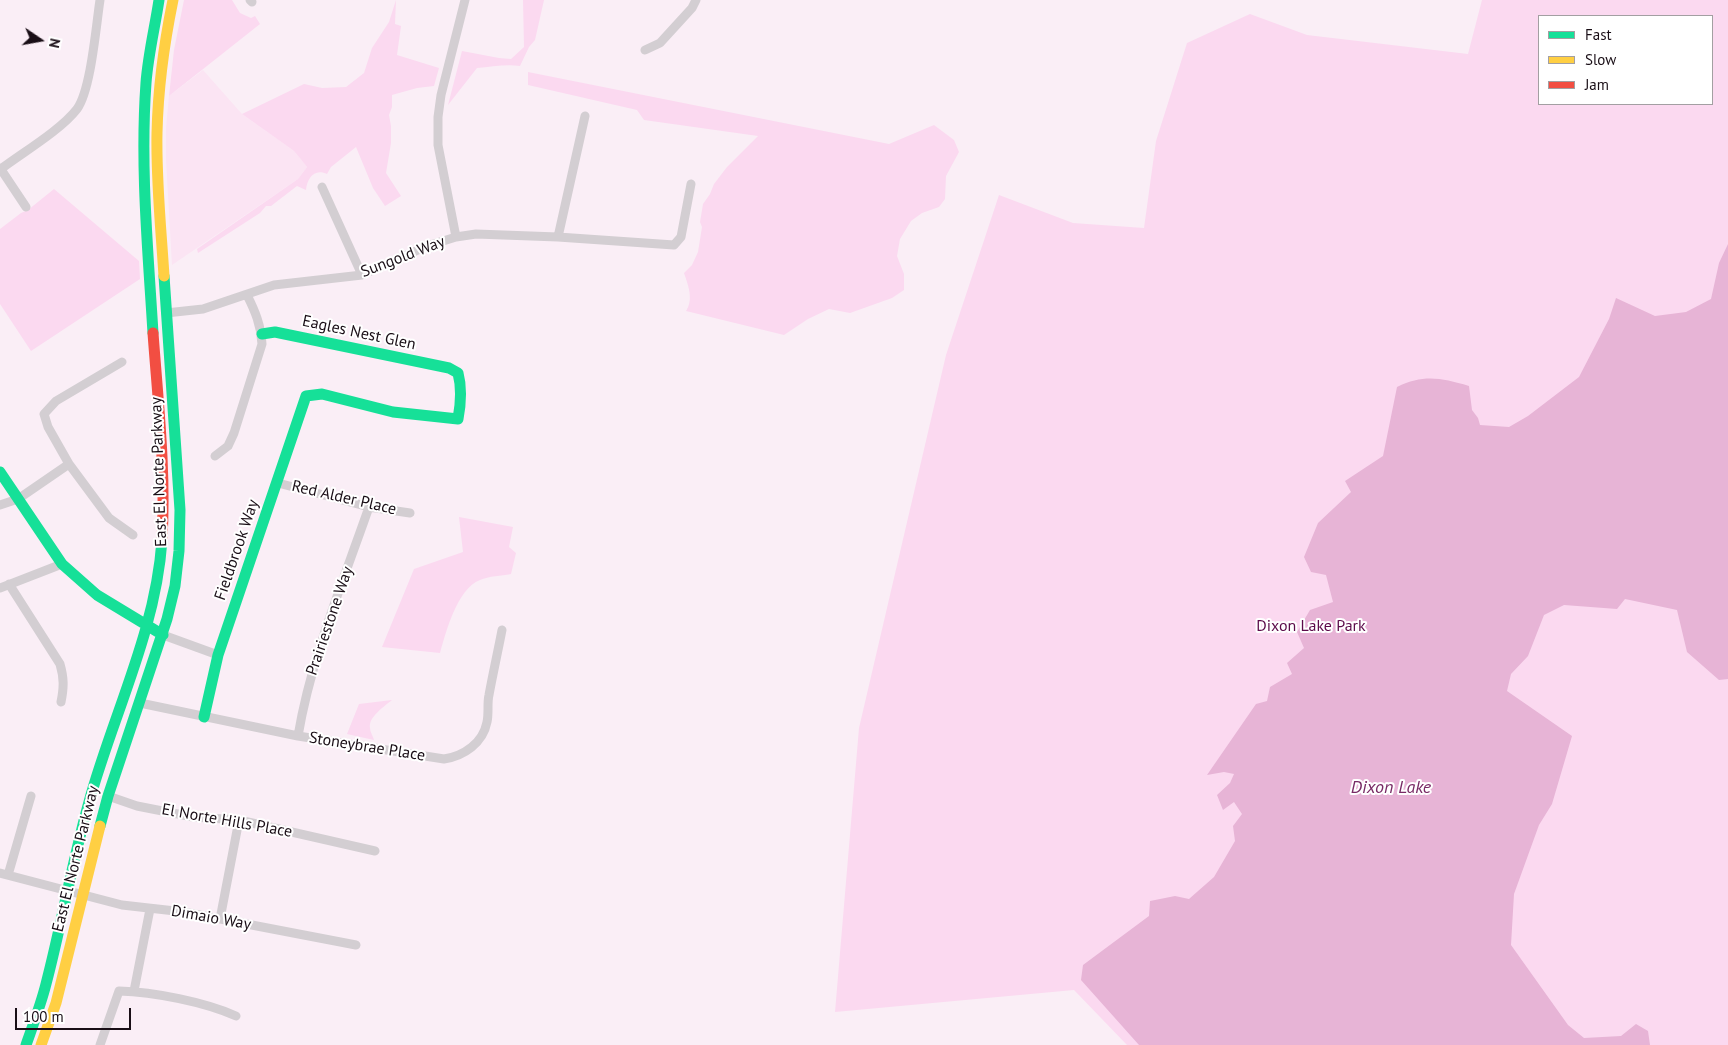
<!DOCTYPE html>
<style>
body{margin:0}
#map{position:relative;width:1728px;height:1045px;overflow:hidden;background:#faeef6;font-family:"PT Sans",sans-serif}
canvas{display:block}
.legend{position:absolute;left:1538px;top:15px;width:175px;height:90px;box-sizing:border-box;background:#fff;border:1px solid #a39fa2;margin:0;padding:6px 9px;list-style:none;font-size:15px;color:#190e16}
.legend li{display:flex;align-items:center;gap:10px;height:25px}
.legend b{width:25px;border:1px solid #a39fa2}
.north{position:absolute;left:15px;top:15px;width:50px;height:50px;-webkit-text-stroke:4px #fff;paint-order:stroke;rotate:102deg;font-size:14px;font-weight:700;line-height:20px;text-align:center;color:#190e16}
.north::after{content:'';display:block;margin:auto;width:18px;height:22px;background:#190e16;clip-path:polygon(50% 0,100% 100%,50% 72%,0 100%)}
.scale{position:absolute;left:15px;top:1008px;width:116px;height:22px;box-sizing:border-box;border:2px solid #190e16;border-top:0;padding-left:6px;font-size:15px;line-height:18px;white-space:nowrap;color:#190e16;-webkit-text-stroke:4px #fff;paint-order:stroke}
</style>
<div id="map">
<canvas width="1728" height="1045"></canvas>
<ul class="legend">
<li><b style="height:6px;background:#16e098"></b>Fast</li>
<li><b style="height:6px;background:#ffcf43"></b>Slow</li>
<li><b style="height:6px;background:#f24e42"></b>Jam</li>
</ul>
<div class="north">N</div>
<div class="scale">100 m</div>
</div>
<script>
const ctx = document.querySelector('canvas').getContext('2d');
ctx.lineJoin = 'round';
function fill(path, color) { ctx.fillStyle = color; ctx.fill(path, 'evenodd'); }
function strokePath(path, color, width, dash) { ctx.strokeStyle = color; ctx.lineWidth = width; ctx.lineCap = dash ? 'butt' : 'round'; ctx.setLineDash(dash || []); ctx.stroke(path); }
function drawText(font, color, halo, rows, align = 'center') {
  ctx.font = font + ' "PT Sans",sans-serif'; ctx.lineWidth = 4; ctx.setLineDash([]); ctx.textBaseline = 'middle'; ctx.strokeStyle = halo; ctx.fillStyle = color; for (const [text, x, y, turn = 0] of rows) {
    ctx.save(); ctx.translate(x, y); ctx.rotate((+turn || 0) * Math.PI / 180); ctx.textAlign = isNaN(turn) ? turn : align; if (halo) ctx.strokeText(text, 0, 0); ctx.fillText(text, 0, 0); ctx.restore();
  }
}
const built = new Path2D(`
 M203,70L242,114L294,151L307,167L298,179L172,265L166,160V128L169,96Z`);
const green = new Path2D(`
 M184,0H232L240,13L251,18L255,16L260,24L169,96L174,50Z
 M396,0L395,24L401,26L397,55L439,68L434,86L417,88L392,95V107L389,115L391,126V143L386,173L401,196L385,206L373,188L356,147L331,167L327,174C314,168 307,179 306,190L297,186L271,206H266L260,213L198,253L197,249L298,179L307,167L294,151L242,114L304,84L322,88L346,87L364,73L372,48L389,22Z
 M523,0H544L535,40L529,47L520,66C506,64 491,67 477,68L448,105L462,51L499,58L511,59L524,47Z
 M1482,0H1728V1045H1127L1074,990L835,1012L859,728L946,355L999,195L1073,223L1144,228L1156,141L1187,43L1250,14L1307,35L1468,54ZM1539,16H1712V104H1539Z
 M528,72L889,144L934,125L954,140L959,152L946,176L945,199L939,207L922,213L911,221L900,239L897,256L904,274V290L892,298L850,313L829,309L808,319L784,335L686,311C694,299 688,285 684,273L692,265L698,252L702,227L700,222L703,204L710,194L714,184L727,167L758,136L644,120L637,110L528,85Z
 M54,189L139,261L140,279L31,351L0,304V229L21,213L28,210Z
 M459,517L513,527L509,547L516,553L511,574C501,576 489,576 480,580C457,589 446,632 440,653L382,647L414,569L463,552Z
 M392,700C385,706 368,717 370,728C370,732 373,736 374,740L347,734L359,704Z`);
const water = new Path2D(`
 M1728,244V679L1719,680L1687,652L1677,610L1625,599L1617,609L1564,605L1544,615L1528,656L1511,674L1507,691L1572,736L1552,804L1539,825L1514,894L1511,945L1568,1025L1584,1038L1621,1036L1636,1024L1648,1031L1650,1045H1139L1081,980L1083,965L1149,916L1150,901L1175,896L1189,899L1214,877L1235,841L1233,826L1242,814L1234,802L1223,810L1217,795L1230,783L1234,774L1224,772L1207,775L1256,704L1267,701L1270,687L1292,674L1287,663L1304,648L1297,632L1310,610L1333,602L1326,575L1311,572L1304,557L1318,523L1351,492L1345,481L1383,456L1397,387C1424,374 1441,378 1469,386L1472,410L1478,418L1480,425L1509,427L1528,416L1579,377L1609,319L1616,298L1655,316L1686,312L1711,299L1719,263Z`);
const street = new Path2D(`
 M250,0L252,2
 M645,50L660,43L692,8L696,0
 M0,168L26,207
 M1,169C22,153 61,130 77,109C91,90 96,26 100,0
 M322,187L362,275
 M456,237L438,145V117L441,95L465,0
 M558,237L585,116
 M166,313L203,309L274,285L362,275L427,246L456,237L476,234L558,237L674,245L681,237L691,184
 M122,362L56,401L44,414L48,427L69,464L109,518L133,535
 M215,456L228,446L234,433L262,344C261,325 255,311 247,295
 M278,483L369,507L410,513
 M0,505L18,499L69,464
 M9,584L60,664C64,678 64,687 61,702
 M0,588L62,564
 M163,635L218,655
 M140,703L298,736L444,759C464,756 483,743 487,722C489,713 487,703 489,695C493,673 498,651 502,630
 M298,736C311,658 343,582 369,507
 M108,796L137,806L193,817L239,820L375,851
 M0,873L122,905L184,912L356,945
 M8,875L31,796
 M220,919L239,820
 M134,991L150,909
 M100,1045L119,991C154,992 205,1002 236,1016`);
const fast = new Path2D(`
 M153,333C148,250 140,166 146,83C148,55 155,27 159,0
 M0,472L62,564L97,595L163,635
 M204,717L218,655L306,396L322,394L393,412L458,419C461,403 462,388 458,373L449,368L275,332L262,334
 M100,826L108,796L167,619L175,586L179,551L180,510L164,276
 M26,1045C33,1025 41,1004 46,984C62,923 72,862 89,802C113,715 156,631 162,540`);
const slow = new Path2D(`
 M164,276C161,228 156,181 157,133C158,88 164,44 173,0
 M41,1045L56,1003L100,826`);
const jam = new Path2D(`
 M153,333C158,402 166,471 162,540`);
const streetNames = [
 ["Sungold Way",403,257,-21],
 ["Eagles Nest Glen",359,333,12],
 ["East El Norte Parkway",159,472,-92],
 ["Red Alder Place",344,498,13],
 ["Fieldbrook Way",237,550,-71],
 ["Prairiestone Way",330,621,-71],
 ["Stoneybrae Place",367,747,9],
 ["El Norte Hills Place",227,821,10],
 ["East El Norte Parkway",76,859,-76],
 ["Dimaio Way",211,918,10]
];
const parkNames = [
 ["Dixon Lake Park",1311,626]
];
const waterNames = [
 ["Dixon Lake",1391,788]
];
fill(built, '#fbe4f3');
fill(green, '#fbd9f0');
fill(water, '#e7b4d6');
strokePath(street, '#d3ced2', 9);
strokePath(fast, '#16e098', 11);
strokePath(slow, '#ffcf43', 11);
strokePath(jam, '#f24e42', 11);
drawText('16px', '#190e16', '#fff', streetNames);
drawText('16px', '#5c0b4a', '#fff', parkNames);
drawText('italic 18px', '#782a65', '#fff', waterNames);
</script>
